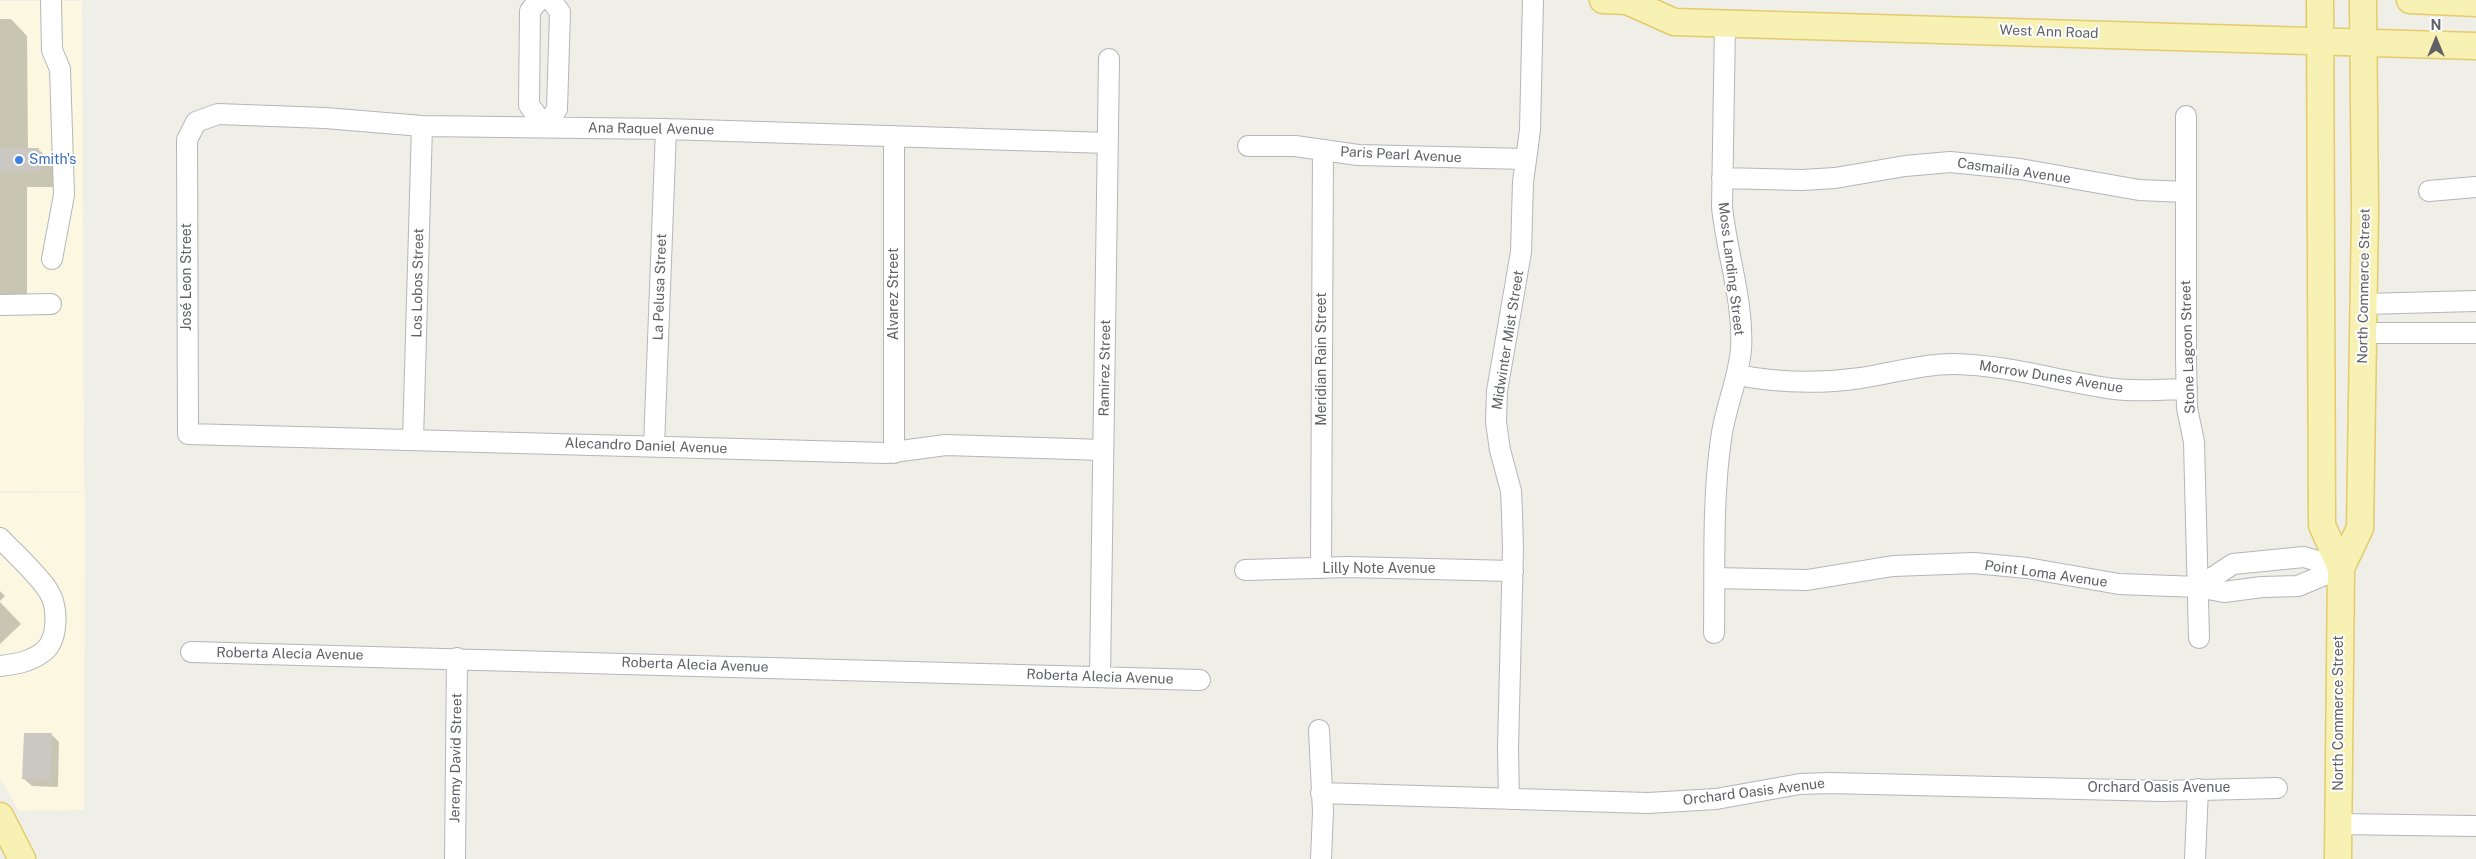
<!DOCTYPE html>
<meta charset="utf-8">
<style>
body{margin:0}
#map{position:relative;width:2476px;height:859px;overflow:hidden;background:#efeee7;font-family:"Public Sans",sans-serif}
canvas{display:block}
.north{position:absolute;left:2411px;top:15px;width:50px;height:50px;-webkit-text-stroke:4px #fff;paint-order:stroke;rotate:0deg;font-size:14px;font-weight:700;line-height:20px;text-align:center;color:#5f6166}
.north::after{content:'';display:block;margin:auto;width:18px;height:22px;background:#5f6166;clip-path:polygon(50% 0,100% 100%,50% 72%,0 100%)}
</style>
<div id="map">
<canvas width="2476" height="859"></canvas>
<div class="north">N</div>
</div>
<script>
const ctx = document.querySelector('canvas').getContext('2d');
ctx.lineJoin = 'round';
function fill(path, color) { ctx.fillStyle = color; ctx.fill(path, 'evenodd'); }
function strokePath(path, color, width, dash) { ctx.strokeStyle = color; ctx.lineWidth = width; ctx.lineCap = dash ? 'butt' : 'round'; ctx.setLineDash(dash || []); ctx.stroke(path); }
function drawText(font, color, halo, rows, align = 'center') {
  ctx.font = font + ' "Public Sans",sans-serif'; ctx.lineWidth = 4; ctx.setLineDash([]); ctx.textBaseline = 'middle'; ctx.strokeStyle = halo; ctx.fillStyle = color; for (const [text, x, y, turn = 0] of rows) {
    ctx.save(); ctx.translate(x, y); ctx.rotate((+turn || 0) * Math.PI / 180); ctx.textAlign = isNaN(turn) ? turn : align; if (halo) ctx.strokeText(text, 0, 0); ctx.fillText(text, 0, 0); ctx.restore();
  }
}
const commercial = new Path2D(`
 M0,1H82L84,491H0Z
 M85,492L84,810L19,811L0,779V493Z`);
const shadow = new Path2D(`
 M0,19H11L27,36L28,149H38L55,165V187H27V305H0Z
 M0,591L5,596L0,601Z
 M0,602L21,624L0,644Z
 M51,734L59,742L58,787L32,786L23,778Z`);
const building = new Path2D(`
 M0,148H39V171H0Z
 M24,733H52L50,780L22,779Z`);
const minor = new Path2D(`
 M51,0L52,50L60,69L64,195L52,259
 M539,0L530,11L529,105L545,127L557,109L560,12L551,0
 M2186,116V359L2187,408L2194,442L2199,638
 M1248,146H1295L1358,155L1526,159
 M1722,178L1802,180L1835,178L1905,166L1950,162L2020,169L2139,190L2186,192
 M2429,191L2476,187
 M2364,304L2476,301
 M0,305L51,304
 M2363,333H2476
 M1737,375C1779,383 1819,384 1861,378C1893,373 1922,364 1954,364C2009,365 2061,382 2115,389C2138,392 2163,389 2187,389
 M413,440L422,126
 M654,446L666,129
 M1103,450L946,445L886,453L188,434L187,140L196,122L218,114L325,118L422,126L666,129L1108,143
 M894,453V136
 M0,538C14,553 39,575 49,592C58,607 59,640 43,652C30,662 16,664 0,666
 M2304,557L2341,568L2298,586L2262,587L2224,592L2198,587L2233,564Z
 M1321,568L1323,150
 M1245,570L1348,567L1513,571
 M1715,578L1807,580L1893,566L1974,563L2027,568L2119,584L2198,587
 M1714,633C1715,569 1712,502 1721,439C1725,408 1738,381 1741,350C1744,302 1727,255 1722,207L1725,23
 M191,652L1200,680
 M1100,677L1109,59
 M1319,730L1323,812L1321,859
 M1321,793L1648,803L1716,799L1800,784L1830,783L2163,791L2277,788
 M1509,799L1508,748L1513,549L1512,513L1511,491L1500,450L1496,422L1497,391L1521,252L1523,182L1530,130L1533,0
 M2338,824L2476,826
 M455,859L457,658
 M2195,859L2198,789`);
const major = new Path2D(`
 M1603,0L1627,1L1674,22L2476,46
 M2320,0L2322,525L2341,568L2338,859
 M2410,0L2476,3
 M2341,568L2360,528L2365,211L2363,0
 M0,816L22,859`);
const markers = [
 [19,160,5,"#3f7fe0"]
];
const streetNames = [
 ["West Ann Road",2049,32,2],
 ["Ana Raquel Avenue",651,129,1],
 ["Paris Pearl Avenue",1401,155,3],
 ["Casmailia Avenue",2014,171,8],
 ["Moss Landing Street",1731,269,83],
 ["José Leon Street",187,277,-90],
 ["Los Lobos Street",418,283,-89],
 ["North Commerce Street",2364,286,-89],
 ["La Pelusa Street",660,287,-88],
 ["Alvarez Street",894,294,-90],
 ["Midwinter Mist Street",1508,340,-81],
 ["Stone Lagoon Street",2188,347,-92],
 ["Meridian Rain Street",1322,359,-90],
 ["Ramirez Street",1105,368,-89],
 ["Morrow Dunes Avenue",2051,377,9],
 ["Alecandro Daniel Avenue",646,446,2],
 ["Lilly Note Avenue",1379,569],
 ["Point Loma Avenue",2046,574,8],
 ["Roberta Alecia Avenue",290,654,1],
 ["Roberta Alecia Avenue",695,665,2],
 ["Roberta Alecia Avenue",1100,677,2],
 ["North Commerce Street",2339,713,-90],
 ["Jeremy David Street",456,758,-89],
 ["Orchard Oasis Avenue",2159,788],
 ["Orchard Oasis Avenue",1754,792,-7]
];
const shopNames = [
 ["Smith's",29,160]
];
fill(commercial, '#fbf7e0');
fill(shadow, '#0003');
fill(building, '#cbc8c4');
strokePath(minor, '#b4b6ba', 22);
strokePath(major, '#e4cb6b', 29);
strokePath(minor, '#fff', 20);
strokePath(major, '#f7f1b4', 26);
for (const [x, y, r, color] of markers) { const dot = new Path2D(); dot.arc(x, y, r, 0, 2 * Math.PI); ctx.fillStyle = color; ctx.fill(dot); strokePath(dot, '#fff', 2); }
drawText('14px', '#5f6166', '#fff', streetNames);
drawText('14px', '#366cbe', '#fff', shopNames, 'left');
</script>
